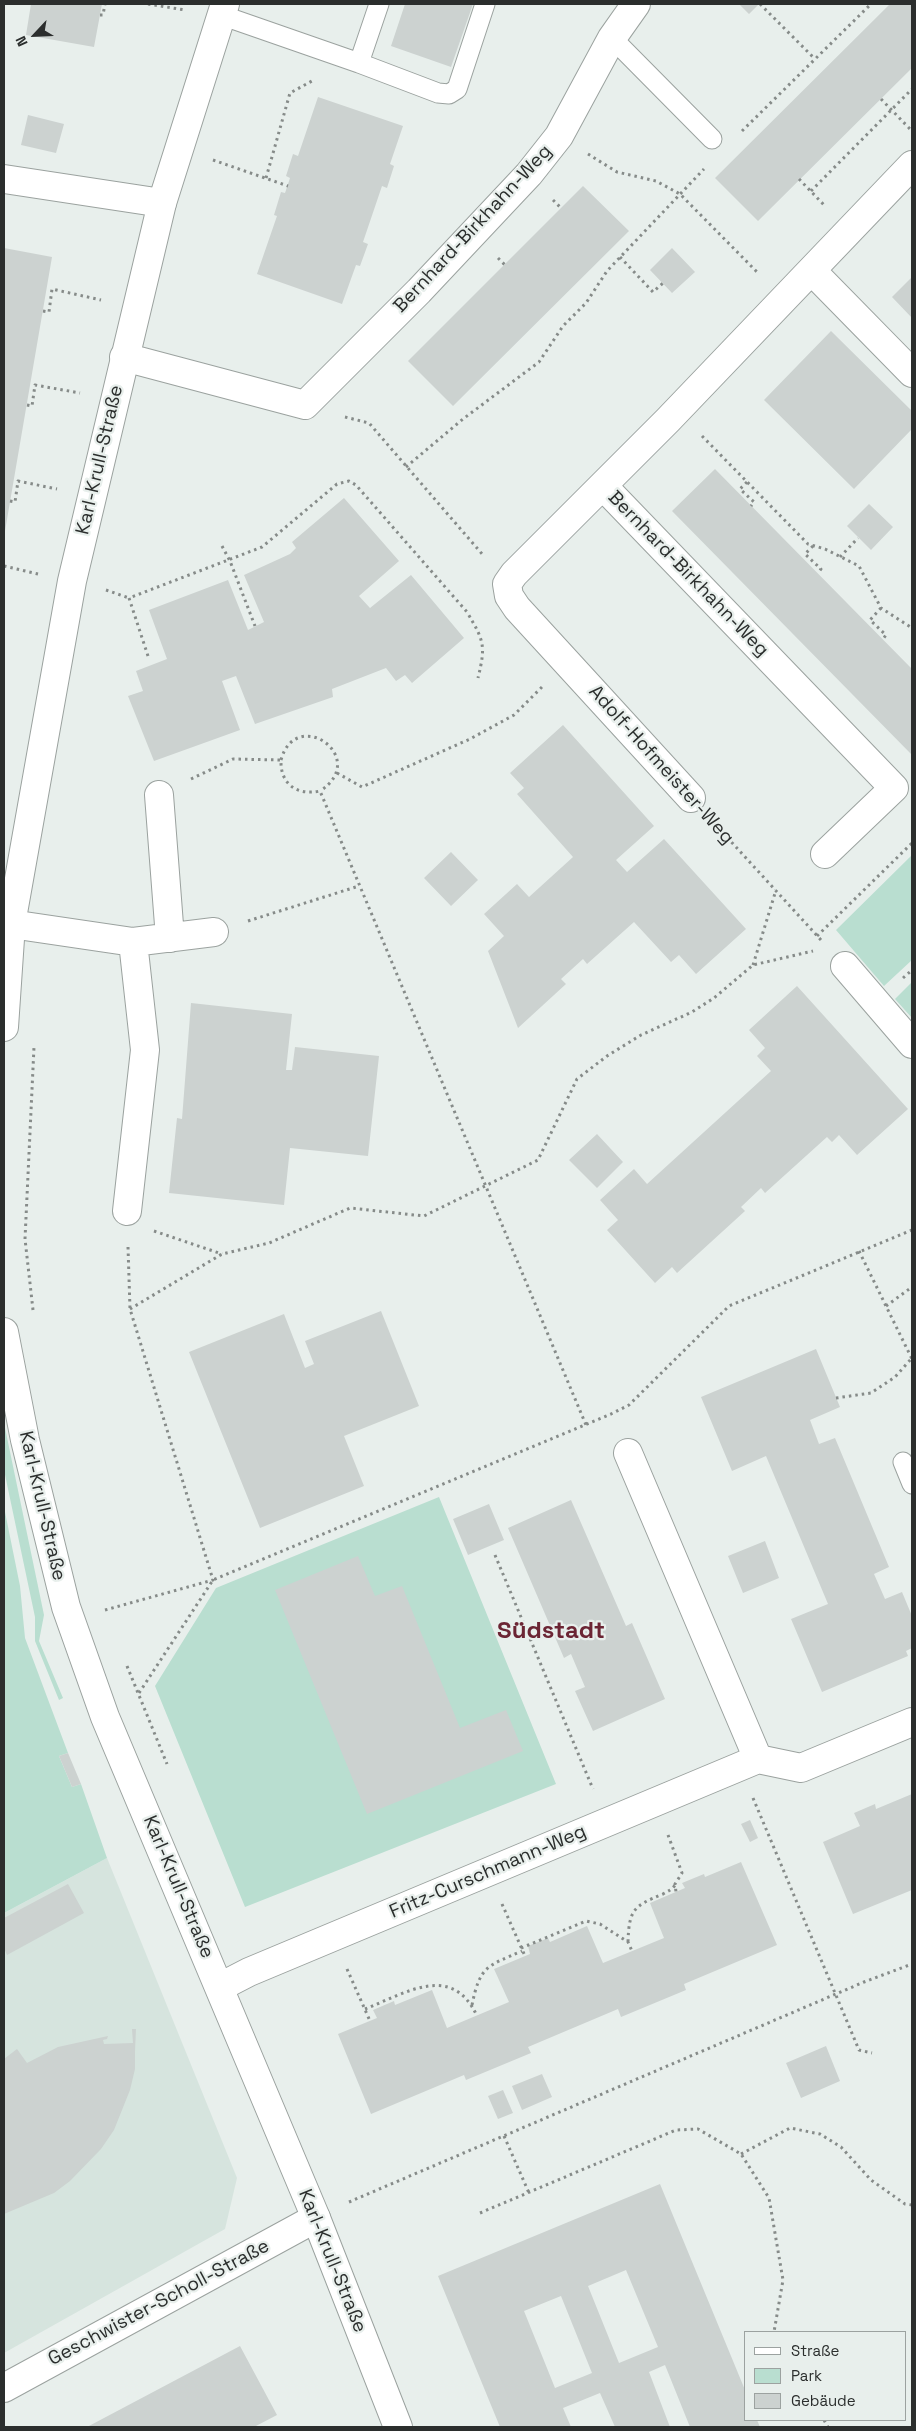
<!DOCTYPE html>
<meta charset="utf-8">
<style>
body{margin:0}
#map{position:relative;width:916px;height:2431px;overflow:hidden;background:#e8efec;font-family:"Space Grotesk",sans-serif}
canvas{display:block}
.frame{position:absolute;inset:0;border:5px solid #2b2e2d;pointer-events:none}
.legend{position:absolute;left:744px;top:2331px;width:162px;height:90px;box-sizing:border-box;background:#e8efec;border:1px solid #9ca2a0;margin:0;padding:6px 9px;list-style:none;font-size:15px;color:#2b2e2d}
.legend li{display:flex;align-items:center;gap:10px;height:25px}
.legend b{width:25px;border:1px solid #9ca2a0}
.north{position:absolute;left:10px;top:10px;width:50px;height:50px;-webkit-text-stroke:4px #e8efec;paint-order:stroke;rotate:245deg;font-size:14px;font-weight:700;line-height:20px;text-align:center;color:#2b2e2d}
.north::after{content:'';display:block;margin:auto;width:18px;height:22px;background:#2b2e2d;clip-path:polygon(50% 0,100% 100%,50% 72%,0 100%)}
</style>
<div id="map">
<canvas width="916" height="2431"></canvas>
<div class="frame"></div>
<ul class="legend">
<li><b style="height:6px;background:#fff"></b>Straße</li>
<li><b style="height:14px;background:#b9ded0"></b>Park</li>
<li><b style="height:14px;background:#ccd2d0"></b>Gebäude</li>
</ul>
<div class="north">N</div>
</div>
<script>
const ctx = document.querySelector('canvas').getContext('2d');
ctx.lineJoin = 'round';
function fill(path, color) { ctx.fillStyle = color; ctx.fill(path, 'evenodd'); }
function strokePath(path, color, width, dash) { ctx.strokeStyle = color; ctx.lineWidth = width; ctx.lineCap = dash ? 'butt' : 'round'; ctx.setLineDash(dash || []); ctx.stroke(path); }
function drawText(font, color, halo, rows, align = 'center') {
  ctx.font = font + ' "Space Grotesk",sans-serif'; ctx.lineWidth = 4.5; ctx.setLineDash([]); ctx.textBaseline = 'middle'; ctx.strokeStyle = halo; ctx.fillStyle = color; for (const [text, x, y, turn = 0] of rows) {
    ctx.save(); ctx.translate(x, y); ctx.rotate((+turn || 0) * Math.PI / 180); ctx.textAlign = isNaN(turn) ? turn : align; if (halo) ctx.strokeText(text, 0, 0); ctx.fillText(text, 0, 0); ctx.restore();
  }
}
const built = new Path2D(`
 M107,1858L237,2178L225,2229L4,2353V1913Z`);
const green = new Path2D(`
 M912,855V960L884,986L836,930Z
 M912,982V1018L895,999Z
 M4,1423L44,1615L39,1641L63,1698L59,1700L35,1641V1617L4,1470Z
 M439,1497L556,1784L245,1907L155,1686L216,1588Z
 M4,1507L20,1586L25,1638L68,1753L59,1756L72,1787L81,1784L107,1858L4,1913Z`);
const building = new Path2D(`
 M31,4H102L94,47L26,35Z
 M405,4H473L451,67L391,46Z
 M739,4H759L749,14Z
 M890,4H912V68L758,221L715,178Z
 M318,97L403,126L390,164L394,166L387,188L382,186L363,242L368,244L360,266L356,265L342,304L257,274L277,216L274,215L281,192L285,193L290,178L286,176L293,154L298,156Z
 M28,115L64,124L56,153L21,145Z
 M583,186L629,231L453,406L408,361Z
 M4,248L52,257L5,531H4Z
 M672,248L695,272L672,293L650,270Z
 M912,277V318L892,297Z
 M831,331L912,411V429L854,489L764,400Z
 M715,469L912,669V755L672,511Z
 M344,498L399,561L359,596L370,608L411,575L464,638L412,683L405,675L396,681L386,668L332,689L333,697L255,724L236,676L222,681L240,730L154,761L128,696L143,691L136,671L167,659L149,610L228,580L248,630L264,622L244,575L290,554L296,548L292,542Z
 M869,504L893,527L871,550L847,526Z
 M563,725L654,826L616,860L627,872L664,839L746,929L696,974L679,955L671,962L634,922L587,964L583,959L561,979L566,984L518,1028L488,951L504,936L484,914L517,884L529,897L573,857L517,794L524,788L510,773Z
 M451,852L478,880L451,906L424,878Z
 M797,986L908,1109L857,1155L839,1135L832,1142L827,1137L765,1193L761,1188L741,1207L745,1211L677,1273L672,1267L655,1283L607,1230L618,1220L600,1200L634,1169L647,1184L771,1071L757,1056L765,1048L749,1030Z
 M191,1003L292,1014L286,1070H292L295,1047L379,1056L368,1156L290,1148L284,1205L169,1193L177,1118L182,1119Z
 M597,1134L623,1162L597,1188L569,1160Z
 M381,1311L419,1406L344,1436L364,1486L260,1528L189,1352L284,1314L305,1368L314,1364L305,1341Z
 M816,1349L840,1407L810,1420L819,1444L835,1438L889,1567L874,1574L885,1599L902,1592L912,1616V1648L906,1651L908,1656L822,1692L791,1619L828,1604L766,1456L732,1471L701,1397Z
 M571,1500L626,1626L632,1623L665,1699L593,1731L575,1691L585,1687L571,1654L564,1658L508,1528Z
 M489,1504L504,1540L468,1555L453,1519Z
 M765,1541L779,1578L743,1593L728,1556Z
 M358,1556L375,1596L402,1586L460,1728L506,1710L523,1751L367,1814L275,1590Z
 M68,1753L81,1784L72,1787L59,1756Z
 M912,1794V1890L853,1914L823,1842L860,1826L854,1813L875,1804L876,1809Z
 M750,1820L758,1838L750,1842L741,1824Z
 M741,1862L777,1945L684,1984L686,1990L621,2017L618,2009L528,2047L531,2053L466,2080L464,2075L371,2114L338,2034L377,2018L373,2010L394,2001L395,2005L432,1990L447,2028L509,2002L494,1969L530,1954L528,1946L548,1938L550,1942L587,1926L603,1963L664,1938L650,1903L685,1888L682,1883L704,1874L705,1877Z
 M68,1884L84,1913L7,1955L4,1948V1918Z
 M132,2029H136L135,2051V2069L130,2090L114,2130L101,2149L70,2181L54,2193L4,2214V2059L17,2049L27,2063L58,2047L108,2036L107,2039L103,2040L104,2044L133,2043Z
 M826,2046L840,2081L801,2098L786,2063Z
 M542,2074L552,2097L522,2110L512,2086Z
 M503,2090L513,2113L498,2119L488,2096Z
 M660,2184L745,2390V2420H757L760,2427H690L665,2365L649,2372L670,2427H615L600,2393L563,2408L571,2427H500L438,2276ZM626,2270L658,2347L619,2363L588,2286ZM561,2296L592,2373L555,2388L524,2311Z
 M240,2346L277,2415L254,2427H87Z`);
const path = new Path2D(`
 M148,4L185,10
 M760,4L815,59
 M100,15H103L105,4
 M881,99L910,129
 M742,131L871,4
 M588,154L617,172L656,181L680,194L759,274
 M213,160L288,186
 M266,178L290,93L312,81
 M799,179L825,206
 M811,191L912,89
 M553,200L561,208
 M620,257L653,292L663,283
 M498,258L505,265
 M43,311L49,312L52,289L101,300
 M27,405L32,406L35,385L80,393
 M345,417L369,423L483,555
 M702,436L808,544L825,549L859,566L881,608L912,628
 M406,467L463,419L539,362L563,326L586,303L607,271L704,169
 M747,482L740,489L754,502L751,506
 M10,501L15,502L18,481L57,489
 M222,546L230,561L255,626
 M813,546L805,554L821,569L818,573
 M840,557L858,538
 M4,566L38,574
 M106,590L129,598
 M881,608L870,620L886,635L883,639
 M148,656L129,598L262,547L337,484L349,481L356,485L467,612C484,641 486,645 478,678
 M281,760C296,705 371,758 320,791
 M337,773L362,787L470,739L514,715L542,687
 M191,779L233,759L281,760C280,784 297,796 320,791L586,1425
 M714,823L821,940
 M248,921L359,886
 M817,936L912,843
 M753,965L776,890
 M903,978L912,970
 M154,1231L222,1254
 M859,1251L912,1359
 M886,1306L912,1287
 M130,1309L222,1254L269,1243L350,1208L424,1216L538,1160L577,1079L607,1056L641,1035L692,1012L714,998L753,965L813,951
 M33,1310L25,1239L34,1047
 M836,1398L871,1393L895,1377L912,1358
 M495,1555L593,1789
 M105,1610L213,1580L130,1309L128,1247
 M127,1666L167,1764
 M139,1693L213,1580L611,1414L629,1405L729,1306L912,1230
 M753,1798L859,2050L872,2053
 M668,1835L682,1873L675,1884L676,1892
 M502,1904L525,1956
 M628,1942C629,1909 634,1906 663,1894C668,1891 672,1890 675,1885
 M521,1948L586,1921L600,1924L628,1942L632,1951
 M347,1969L370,2021
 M472,2005C480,1965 488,1966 522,1951
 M365,2009C406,1993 452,1962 477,2016
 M504,2136L529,2193
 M741,2154L790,2128L820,2134L841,2147L871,2180L905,2204L912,2205
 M349,2202L864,1982L912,1964
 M480,2213L676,2130L698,2129L741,2154L769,2198L783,2280L774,2332
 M824,2420L828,2427`);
const lane = new Path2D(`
 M221,15L359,63L379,4
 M612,38L712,139
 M359,63L438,93L449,94L457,89L485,4
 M903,1462L912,1484`);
const street = new Path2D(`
 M4,179L162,203
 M812,271L912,373
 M124,357L305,405L419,291L529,174L559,136L612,38L636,4
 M603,486L894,788L825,854
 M159,795L170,938
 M691,798L517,608L509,596L507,584L514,574L668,420L912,165
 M4,923L133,942L214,932
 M845,966L912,1044
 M127,1211L145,1050L133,942
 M628,1453L758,1759
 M220,1987L249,1972L758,1759L801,1768L912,1722
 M4,2388L316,2218`);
const secondary = new Path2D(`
 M4,1027L11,924L72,581L162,203L225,4
 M4,1332L25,1440L66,1607L105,1717L316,2218L398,2427`);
const streetNames = [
 ["Bernhard-Birkhahn-Weg",473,229,-47],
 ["Karl-Krull-Straße",100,460,-77],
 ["Bernhard-Birkhahn-Weg",688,574,46],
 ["Adolf-Hofmeister-Weg",661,765,48],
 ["Karl-Krull-Straße",42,1506,77],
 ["Fritz-Curschmann-Weg",488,1872,-23],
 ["Karl-Krull-Straße",178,1887,67],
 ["Karl-Krull-Straße",332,2261,68],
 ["Geschwister-Scholl-Straße",159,2303,-28]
];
const districtNames = [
 ["Südstadt",551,1631]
];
fill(built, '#d6e4de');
fill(green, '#b9ded0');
fill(building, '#ccd2d0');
strokePath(lane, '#9ba29f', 21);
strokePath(street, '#9ba29f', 30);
strokePath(secondary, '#9ba29f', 30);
strokePath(path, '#868b89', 3, [2.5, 4]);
strokePath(lane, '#fff', 19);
strokePath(street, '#fff', 28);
strokePath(secondary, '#fff', 28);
drawText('19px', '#2b2e2d', '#e8efec', streetNames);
drawText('bold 24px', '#6b2534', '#e8efec', districtNames);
</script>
